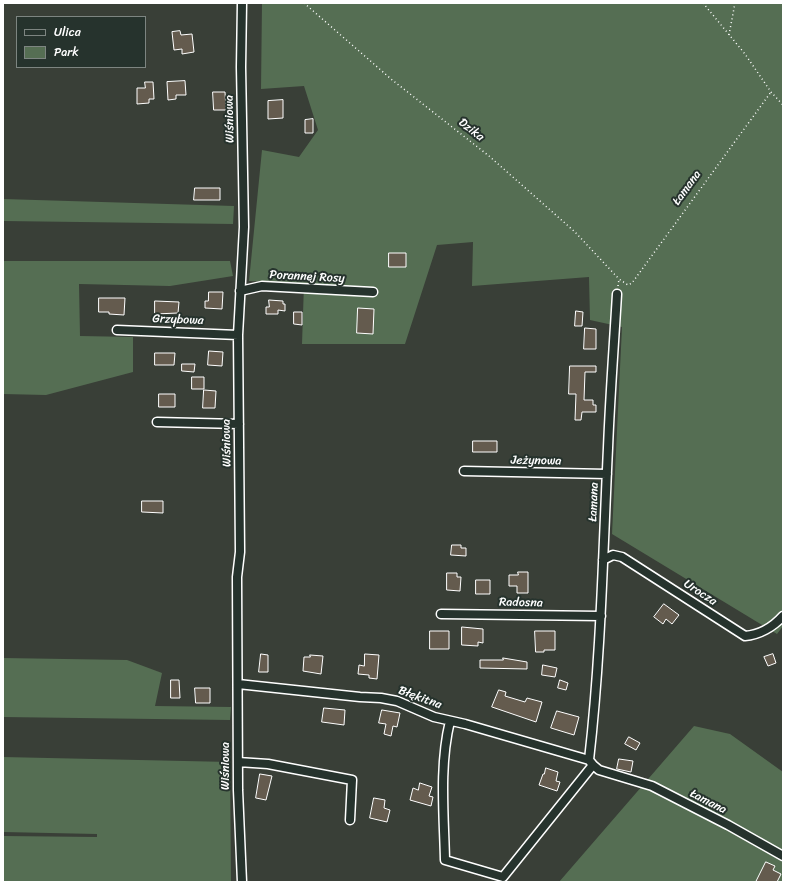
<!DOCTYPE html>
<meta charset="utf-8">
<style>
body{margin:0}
#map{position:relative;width:786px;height:885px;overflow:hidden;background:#393f37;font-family:Sriracha,sans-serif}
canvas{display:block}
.frame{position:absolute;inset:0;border:4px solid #fff;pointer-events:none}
.legend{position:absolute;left:16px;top:16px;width:130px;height:52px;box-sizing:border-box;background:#26332d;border:1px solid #7d8581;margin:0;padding:5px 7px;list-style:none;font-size:12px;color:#fff}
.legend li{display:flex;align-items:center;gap:8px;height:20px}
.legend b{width:20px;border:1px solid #7d8581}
</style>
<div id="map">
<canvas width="786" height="885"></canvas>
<div class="frame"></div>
<ul class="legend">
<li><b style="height:5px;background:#26332d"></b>Ulica</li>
<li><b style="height:11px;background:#556e53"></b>Park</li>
</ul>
</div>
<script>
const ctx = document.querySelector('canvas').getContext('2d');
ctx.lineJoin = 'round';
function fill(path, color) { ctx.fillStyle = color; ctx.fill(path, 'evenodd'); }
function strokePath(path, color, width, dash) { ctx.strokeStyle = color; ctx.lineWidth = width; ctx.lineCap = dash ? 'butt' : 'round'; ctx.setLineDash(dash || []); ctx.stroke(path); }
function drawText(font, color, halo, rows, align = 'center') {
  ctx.font = font + ' Sriracha,sans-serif'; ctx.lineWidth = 4; ctx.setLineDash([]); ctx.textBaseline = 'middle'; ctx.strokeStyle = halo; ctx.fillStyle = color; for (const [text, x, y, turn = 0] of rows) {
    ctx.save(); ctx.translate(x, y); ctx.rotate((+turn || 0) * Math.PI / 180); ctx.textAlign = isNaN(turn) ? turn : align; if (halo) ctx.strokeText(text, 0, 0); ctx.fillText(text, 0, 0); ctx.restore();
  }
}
const green = new Path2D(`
 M262,3H783V626L777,634L612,534L622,327L590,320L589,277L472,286L473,242L437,245L405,344H302L304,284L249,281L262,150L299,157L318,130L304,86L261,89Z
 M3,199L234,206L233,224L3,221Z
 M3,261H230L233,276L170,286L79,284L80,336L133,337V372L46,395L3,394Z
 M3,658L127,660L162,673L155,706L231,707L230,720L3,717Z
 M694,726L730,734L783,772V882H559Z
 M3,757L230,762L231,882H3V836L97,837V834L3,832Z`);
const building = new Path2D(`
 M180,31L181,35L192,34L194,52L182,54V49L174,50L172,32Z
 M185,81L186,95H176V99L168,100L167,82Z
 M145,82H153L154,99H149V103L137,104V88H145Z
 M213,92H225L226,110H214Z
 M283,100V118L268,119V101Z
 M313,119V133H305V120Z
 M195,188H220V200H194Z
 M389,253H406V267H389Z
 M209,292H223L222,309L205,308V301H208Z
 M99,298H125L124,315L109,314V312H99Z
 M269,300L283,301V304H285V311L278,310V314H266V307H269Z
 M155,301L179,302L178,313L155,314Z
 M358,308L374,309L373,334L357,333Z
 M576,311L583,312L582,326H575Z
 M294,312H302V325L294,324Z
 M585,328L596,329V349H584Z
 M209,351L223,352L222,366L208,365Z
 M155,353H175L174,365H155Z
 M182,364H195L194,372L182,371Z
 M570,366H596V372H585L584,400H593V405H596V412H582L581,420H575L576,394H569Z
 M192,377H204V389H192Z
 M204,390L216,391L215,408H203Z
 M159,394H175V407H159Z
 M473,441H497V452H473Z
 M142,501H163V513L142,512Z
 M452,545H461V548H466V556L451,555Z
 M518,572H528V593H517V586H509V575H518Z
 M447,573H457V577H461L460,591L447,590Z
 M476,580H490V594H476Z
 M664,604L679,615L672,624L666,619L663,624L654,617Z
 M462,627L483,629V643L478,642V646L462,645Z
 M430,631H449V649H430Z
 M535,631H555V650H544V652H536Z
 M261,654L268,655V672H259Z
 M365,654L379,655L377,679L369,678V675L358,674L359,665L364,666Z
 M773,654L776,663L768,666L764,657Z
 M310,655L323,656L321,674L303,671L304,657H310Z
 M503,658L527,662V669L480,668V660H503Z
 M543,665L557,668L555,677L542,675Z
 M171,680H179L180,698H171Z
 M560,680L568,683L566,690L558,688Z
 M195,688H210V703H196Z
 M499,690L506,692L505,696L525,702L527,698L542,702L536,722L492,707Z
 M324,708L345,710L344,725L322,722Z
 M382,710L400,713L397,727L393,726L391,736L384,734L386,724L379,723Z
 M557,711L579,717L574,735L551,728Z
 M629,737L640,743L636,750L625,744Z
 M619,759L633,761L631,772L617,769Z
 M546,768L558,772L556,781L560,782L557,791L539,785L543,774H544Z
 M260,774L272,776L266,800L256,798Z
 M420,783L432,787L429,796L433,797L431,806L410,800L413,788L418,790Z
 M374,798L385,800L384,808L390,810L387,822L370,818Z
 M766,862L775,866L773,870L781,874L777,882H756Z`);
const path = new Path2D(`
 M304,3L391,79L489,156L575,232L619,279
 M703,3L745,54L771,92L783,105
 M729,35L735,3
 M618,286L619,279L628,285L632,283L771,92`);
const street = new Path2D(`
 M242,3L241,67L244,227L238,335L240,552L237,577L238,790L242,882
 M240,291L262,286L373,292
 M617,294C614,345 610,396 608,448C603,552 601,656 589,760L593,765L599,770L652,786L728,825L783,856
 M117,330L238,335
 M157,422L239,424
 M464,471L607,474
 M603,560L613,555L622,557L745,636C759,635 773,627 783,616
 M441,614L601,616
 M238,684L360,697L381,698L397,701L434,717L465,724L589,760
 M450,721C439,766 444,815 445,860L503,877L593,765
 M238,762L268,764L352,780L350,820`);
const streetNames = [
 ["Wiśniowa",230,119,-91],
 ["Dzika",471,130,38],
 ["Łamana",687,188,-54],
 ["Porannej Rosy",307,277,3],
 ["Grzybowa",178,320,2],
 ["Wiśniowa",227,443,-91],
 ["Jeżynowa",536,461,1],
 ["Łamana",594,502,-88],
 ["Urocza",700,593,33],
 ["Radosna",521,603,1],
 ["Błękitna",420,698,20],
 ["Wiśniowa",226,766,-90],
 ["Łamana",708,802,27]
];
fill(green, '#556e53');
fill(building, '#645b4e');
strokePath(building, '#fff', 1);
strokePath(street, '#fff', 11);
strokePath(path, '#fff', 1.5, [1, 3]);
strokePath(street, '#26332d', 8);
drawText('12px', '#fff', '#26332d', streetNames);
</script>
